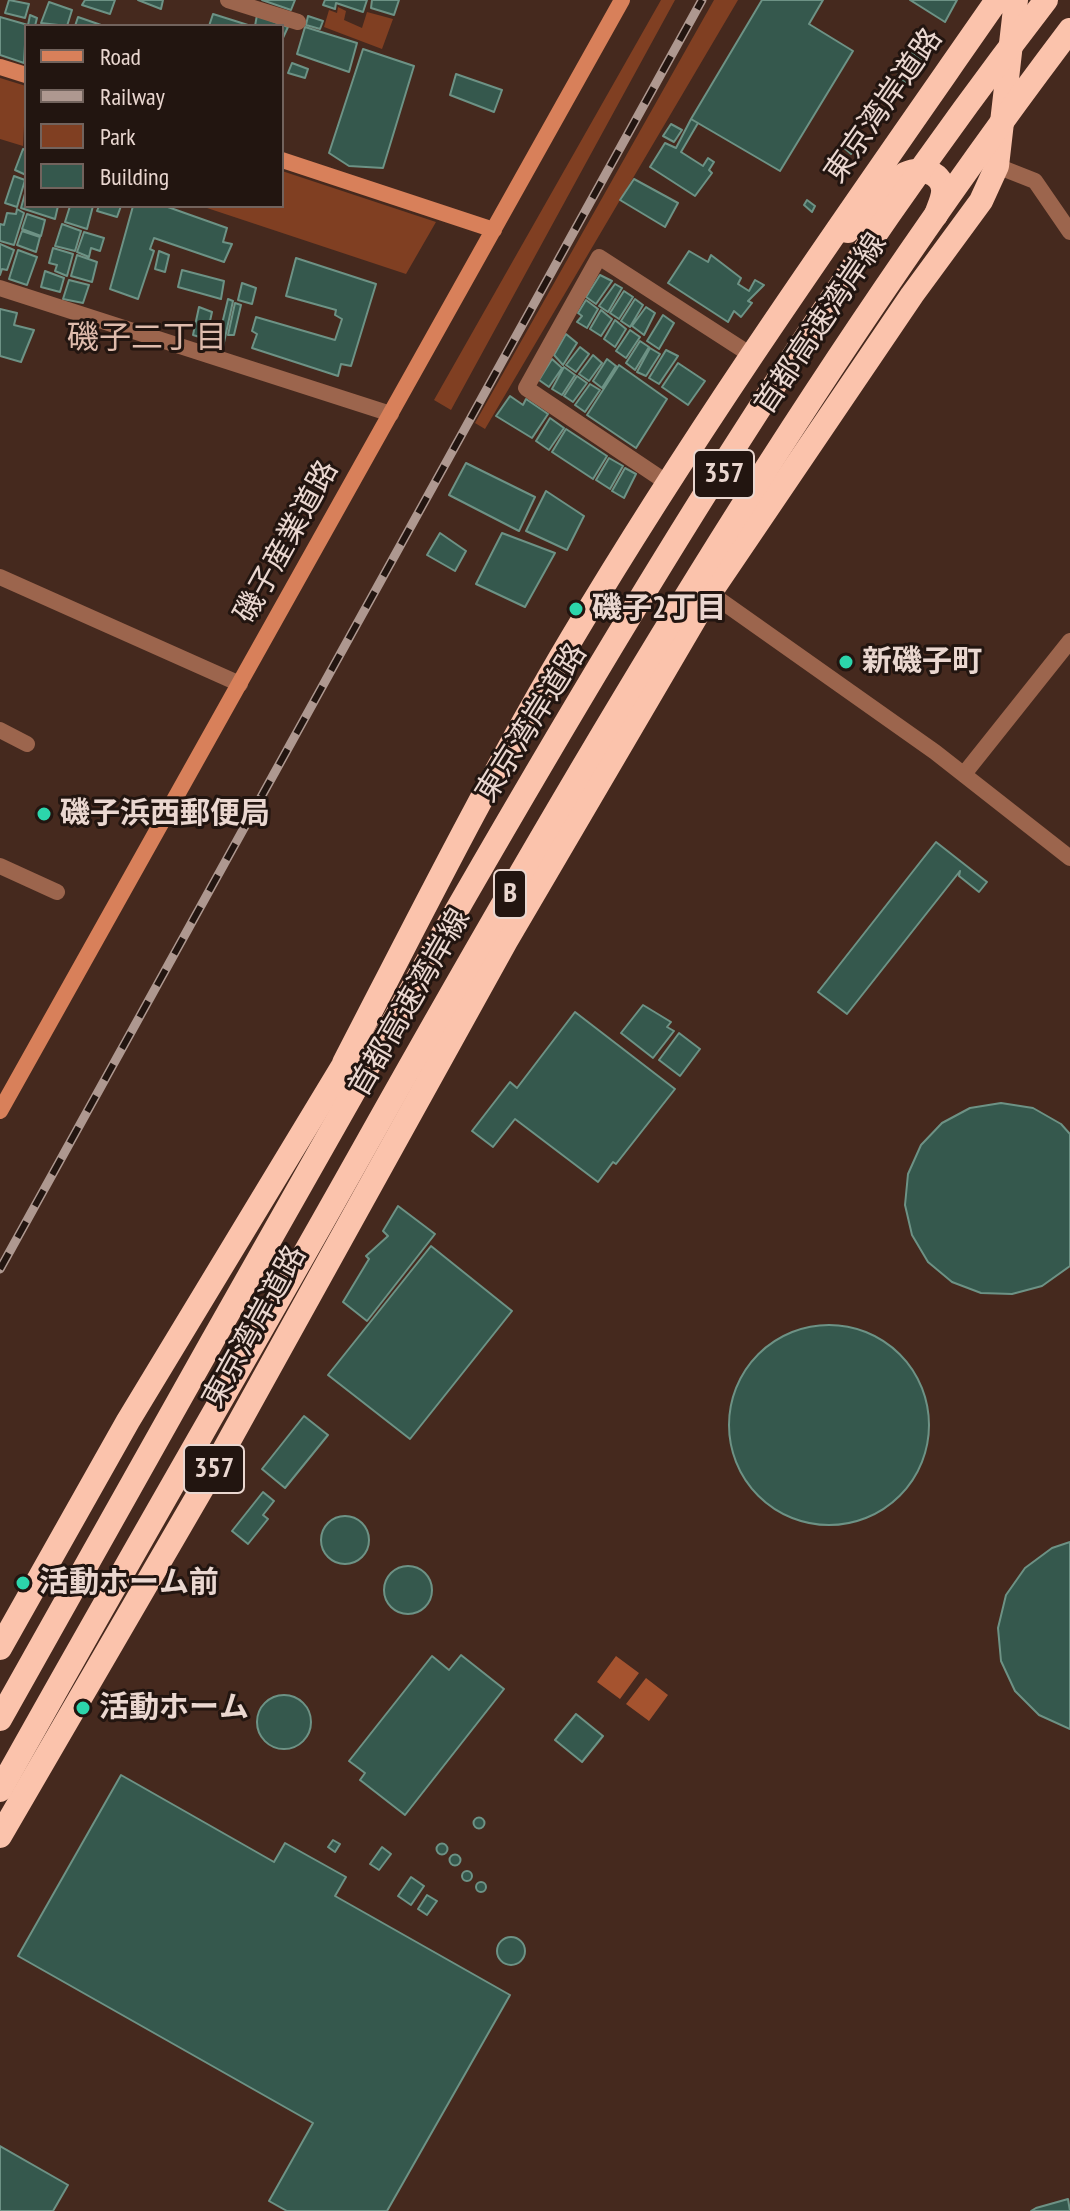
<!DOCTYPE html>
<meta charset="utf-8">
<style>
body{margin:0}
#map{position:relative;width:1070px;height:2211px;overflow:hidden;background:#45291e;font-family:"PT Sans Narrow",sans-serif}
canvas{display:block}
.legend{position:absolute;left:24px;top:24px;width:260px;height:184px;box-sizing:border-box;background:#221510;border:2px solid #72635d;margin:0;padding:10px 14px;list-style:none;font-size:24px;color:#ead7d0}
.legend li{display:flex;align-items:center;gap:16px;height:40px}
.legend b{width:40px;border:2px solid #72635d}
</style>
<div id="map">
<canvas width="1070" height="2211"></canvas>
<ul class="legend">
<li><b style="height:10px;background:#d8805a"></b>Road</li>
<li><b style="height:10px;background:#ae9890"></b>Railway</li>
<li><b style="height:22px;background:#803f22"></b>Park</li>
<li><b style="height:22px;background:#35584d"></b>Building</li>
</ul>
</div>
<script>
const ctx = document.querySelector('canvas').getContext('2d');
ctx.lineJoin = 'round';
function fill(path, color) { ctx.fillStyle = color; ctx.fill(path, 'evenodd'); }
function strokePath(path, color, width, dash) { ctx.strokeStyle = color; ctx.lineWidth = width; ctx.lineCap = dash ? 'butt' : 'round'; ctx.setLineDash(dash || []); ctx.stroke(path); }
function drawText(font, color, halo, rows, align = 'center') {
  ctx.font = font + ' "PT Sans Narrow","Noto Sans JP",sans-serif'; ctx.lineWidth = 6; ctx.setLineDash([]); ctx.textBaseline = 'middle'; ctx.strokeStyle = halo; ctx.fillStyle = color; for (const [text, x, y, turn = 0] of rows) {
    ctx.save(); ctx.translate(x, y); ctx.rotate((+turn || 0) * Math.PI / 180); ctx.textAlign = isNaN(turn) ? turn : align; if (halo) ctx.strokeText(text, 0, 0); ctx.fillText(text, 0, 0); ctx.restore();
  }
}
const green = new Path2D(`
 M661,0H675L451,410L434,400Z
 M714,0H738L485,429L475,423Z
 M338,7L346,11L344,20L362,28L367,12L393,19L382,49L324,27L329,10L337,13Z
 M0,78L26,86L23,146L0,139Z
 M282,171L436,222L406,274L201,206H282Z`);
const water = new Path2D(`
 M616,1656L639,1673L620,1699L597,1682Z
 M646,1678L668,1695L649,1721L626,1704Z`);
const building = new Path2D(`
 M9,0L29,4L25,18L5,13Z
 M85,0H115L110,14L82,5Z
 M138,0H163L161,9Z
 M262,0H295L291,10Z
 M325,0H367L363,12L336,3L335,9L323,5Z
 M372,0H399L394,15L371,8Z
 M762,0H823L809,24L853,51L780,171L691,119Z
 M910,0H957L945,22Z
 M49,2L72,10L67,26L41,23Z
 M213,14L248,25V26H209Z
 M30,15L37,18L35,26H26L24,63L0,55V17L28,25Z
 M257,15L288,27L282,40V26H255Z
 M308,16L323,21L320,29L306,25Z
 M78,17L104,26H75Z
 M305,27L357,43L349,72L297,54Z
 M363,49L414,66L383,168L349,166L329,153Z
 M912,52L923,60L909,86L903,81L898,92L893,88L900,79L897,76Z
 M292,63L308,69L305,78L288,73Z
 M456,74L502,90L494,112L450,95Z
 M691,119L698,123L681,152L703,166L708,158L714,162L709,170L712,173L695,196L650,167L665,143L676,148Z
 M671,124L682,130L674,142L663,136Z
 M852,128L862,134L851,154L842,146Z
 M23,149L26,150V175L15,170Z
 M14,176L25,180L17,207L5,203Z
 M634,179L678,203L665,227L620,200Z
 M26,190V206H58L55,219L21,208Z
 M807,200L815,206L812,212L804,205Z
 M70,206H93L87,229L65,222Z
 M99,206H121L117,217L97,211Z
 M133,206H165L227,228L223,242L232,244L224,262L154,238L150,249L154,251L138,299L110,289Z
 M17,209L24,213L14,245L0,241V224L4,225L7,213L16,214Z
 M27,214L45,220L41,236L22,229Z
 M62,224L81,231L75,251L55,246Z
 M22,231L40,237L36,252L17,245Z
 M84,232L104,238L100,251L91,248L89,257L77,252Z
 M0,244L14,250L7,270L2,269L0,275Z
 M53,248L73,254L67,276L55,271L57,265L49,263Z
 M18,250L37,257L27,285L9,279Z
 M159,251L169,255L165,272L155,269Z
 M689,251L708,262L711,255L741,278L738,284L749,291L755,280L764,285L748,301L752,303L741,317L734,311L728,322L668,283Z
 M77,255L97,262L92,282L71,276Z
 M296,258L376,284L351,366L341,364L338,376L252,348L257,334L252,331L256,317L335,340L342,319L335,315L336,310L286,296Z
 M182,270L224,281L221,299L178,287Z
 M45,271L64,278L60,292L41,287Z
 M600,275L612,281L596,304L586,297Z
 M69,280L89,285L83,303L63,299Z
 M242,283L256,288L252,304L238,300Z
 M615,284L622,288L608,312L599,306Z
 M624,291L633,297L619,319L610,313Z
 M228,299L233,301L223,347L217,345Z
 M635,299L643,305L630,327L621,321Z
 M586,300L598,309L587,328L577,322L582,316L578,313Z
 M235,303L241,305L234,335H228Z
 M199,307L212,312L206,339L193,335Z
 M646,307L655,313L644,335L632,326Z
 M0,309L17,313L14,325L34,330L21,362L0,356Z
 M601,310L612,319L601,336L590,329Z
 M663,315L674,323L659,349L647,341Z
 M615,320L626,329L615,347L604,339Z
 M630,330L640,337L626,358L616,351Z
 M566,334L577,343L563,365L554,355Z
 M640,341L649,347L635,370L626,363Z
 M580,347L589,354L576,372L566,365Z
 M650,348L660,354L646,376L637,372Z
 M666,350L678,356L659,384L649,378Z
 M593,355L602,363L589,381L579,374Z
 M552,359L562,368L549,387L539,380Z
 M607,359L616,366L602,388L593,381Z
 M678,363L705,381L688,405L662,387Z
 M619,365L667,399L636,448L587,415Z
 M564,367L575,375L562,395L552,389Z
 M577,376L587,383L573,402L564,396Z
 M590,384L600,390L585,412L575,405Z
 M510,396L523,405L526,399L548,414L532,438L496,416Z
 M550,418L564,428L549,450L536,441Z
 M566,429L607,456L593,479L552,452Z
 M609,458L623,466L610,489L596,480Z
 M466,463L535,497L519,531L449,495Z
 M625,468L636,474L624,498L612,491Z
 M546,491L584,516L567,550L526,531Z
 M440,533L466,551L455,571L427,555Z
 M502,533L555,553L525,607L476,584Z
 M936,842L987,882L979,892L959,876L960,871L847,1014L818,992Z
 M643,1005L671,1022L667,1027L674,1031L653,1058L621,1033Z
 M575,1012L675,1089L616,1164L613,1162L598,1182L515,1119L493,1147L472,1131L510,1082L517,1088Z
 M679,1033L700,1049L680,1076L659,1060Z
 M1001,1103L1033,1108L1061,1124L1070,1134V1266L1042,1286L1012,1294L981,1293L952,1282L928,1262L912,1235L905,1205L908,1174L921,1145L942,1123L970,1108Z
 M398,1206L435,1234L367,1321L343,1302L369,1259L366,1256L388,1236L383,1231Z
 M431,1246L512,1311L410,1439L328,1375Z
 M729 1425a100 100 0 1 1 200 0a100 100 0 1 1-200 0Z
 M304,1416L328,1435L285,1488L262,1469Z
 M263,1492L274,1501L263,1515L268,1519L248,1544L232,1531Z
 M321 1540a24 24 0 1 1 48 0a24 24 0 1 1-48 0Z
 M1070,1542V1729L1039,1715L1015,1691L1001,1661L998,1628L1006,1595L1025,1568L1052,1548Z
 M384 1590a24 24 0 1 1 48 0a24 24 0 1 1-48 0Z
 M461,1655L504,1689L405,1815L360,1780L365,1773L349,1761L432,1656L449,1670Z
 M257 1722a27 27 0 1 1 54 0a27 27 0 1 1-54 0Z
 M576,1714L603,1736L582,1762L555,1740Z
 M121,1775L274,1862L285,1843L346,1877L335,1896L510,1995L387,2211H287L269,2201L313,2123L18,1956Z
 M473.5 1823a5.5 5.5 0 1 1 11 0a5.5 5.5 0 1 1-11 0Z
 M333,1840L340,1844L335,1852L328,1847Z
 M436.5 1849a5.5 5.5 0 1 1 11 0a5.5 5.5 0 1 1-11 0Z
 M382,1847L391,1854L379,1870L370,1864Z
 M449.5 1860a5.5 5.5 0 1 1 11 0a5.5 5.5 0 1 1-11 0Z
 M462 1876a5 5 0 1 1 10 0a5 5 0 1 1-10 0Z
 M411,1877L424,1886L411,1905L398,1896Z
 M476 1887a5 5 0 1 1 10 0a5 5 0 1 1-10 0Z
 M427,1895L437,1901L427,1915L418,1909Z
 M497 1951a14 14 0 1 1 28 0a14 14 0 1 1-28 0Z
 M0,2146L68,2185L53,2211H0Z
 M1068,2199L1070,2211H1031L1036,2208Z`);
const street = new Path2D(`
 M228,0L298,22
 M997,166L1035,181L1070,232
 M0,288L391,414
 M669,484L526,388L599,257L751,355
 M0,577L240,684
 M710,593L935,752L1070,858
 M0,730L27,744
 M964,774L1070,641
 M0,866L57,892`);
const secondary = new Path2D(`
 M0,67L26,75
 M282,160L494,230
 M0,1111L622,0`);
const highway = new Path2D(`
 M848,231L905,174C918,168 941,170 943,189C944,197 938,208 936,215
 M344,1063C418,920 490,776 572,638C703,418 851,210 997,0
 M0,1648L128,1421L352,1051
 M0,1836L214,1468L506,941L710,593L912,295L981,201L997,166L1016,0`);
const rail = new Path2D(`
 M0,1269L702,0`);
const highwayBridge = new Path2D(`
 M0,1719C148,1457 293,1195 443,934C627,613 819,294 1046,0
 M0,1790C119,1576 243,1364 363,1150C579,765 803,383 1070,30`);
const markers = [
 [576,609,8,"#2cd5ab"],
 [846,662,8,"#2cd5ab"],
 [44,814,8,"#2cd5ab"],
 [23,1583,8,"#2cd5ab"],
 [83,1708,8,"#2cd5ab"]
];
const shields = [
 [724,474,60],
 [510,894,32],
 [214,1469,60]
];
const shieldNames = [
 ["357",724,474],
 ["B",510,894],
 ["357",214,1469]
];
const streetNames = [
 ["東京湾岸道路",884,106,-55],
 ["首都高速湾岸線",821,324,-56],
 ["磯子産業道路",287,542,-61],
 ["東京湾岸道路",532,723,-58],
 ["首都高速湾岸線",410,1003,-60],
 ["東京湾岸道路",255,1327,-61]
];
const poiNames = [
 ["磯子2丁目",592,609],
 ["新磯子町",862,662],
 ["磯子浜西郵便局",60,814],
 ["活動ホーム前",39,1583],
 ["活動ホーム",99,1708]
];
const neighbourhoodNames = [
 ["磯子二丁目",147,339]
];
fill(green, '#803f22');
fill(water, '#a5532f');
fill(building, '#35584d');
strokePath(building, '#6d9285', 2);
strokePath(street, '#9c654d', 16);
strokePath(secondary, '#d8805a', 16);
strokePath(highway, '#fbc3ac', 24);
strokePath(rail, '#ae9890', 9);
strokePath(rail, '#221510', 6, [18]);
strokePath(highwayBridge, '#fbc3ac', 24);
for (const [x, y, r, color] of markers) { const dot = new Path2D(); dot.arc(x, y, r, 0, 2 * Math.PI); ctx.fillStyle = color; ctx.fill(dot); strokePath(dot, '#221510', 3); }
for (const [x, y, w] of shields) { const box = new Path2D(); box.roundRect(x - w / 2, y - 24, w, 48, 6); ctx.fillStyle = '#221510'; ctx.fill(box); strokePath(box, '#ead7d0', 2); }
drawText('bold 28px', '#ead7d0', null, shieldNames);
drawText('30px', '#ead7d0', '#221510', streetNames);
drawText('bold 30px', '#ead7d0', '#221510', poiNames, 'left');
drawText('32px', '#debbac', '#221510', neighbourhoodNames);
</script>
